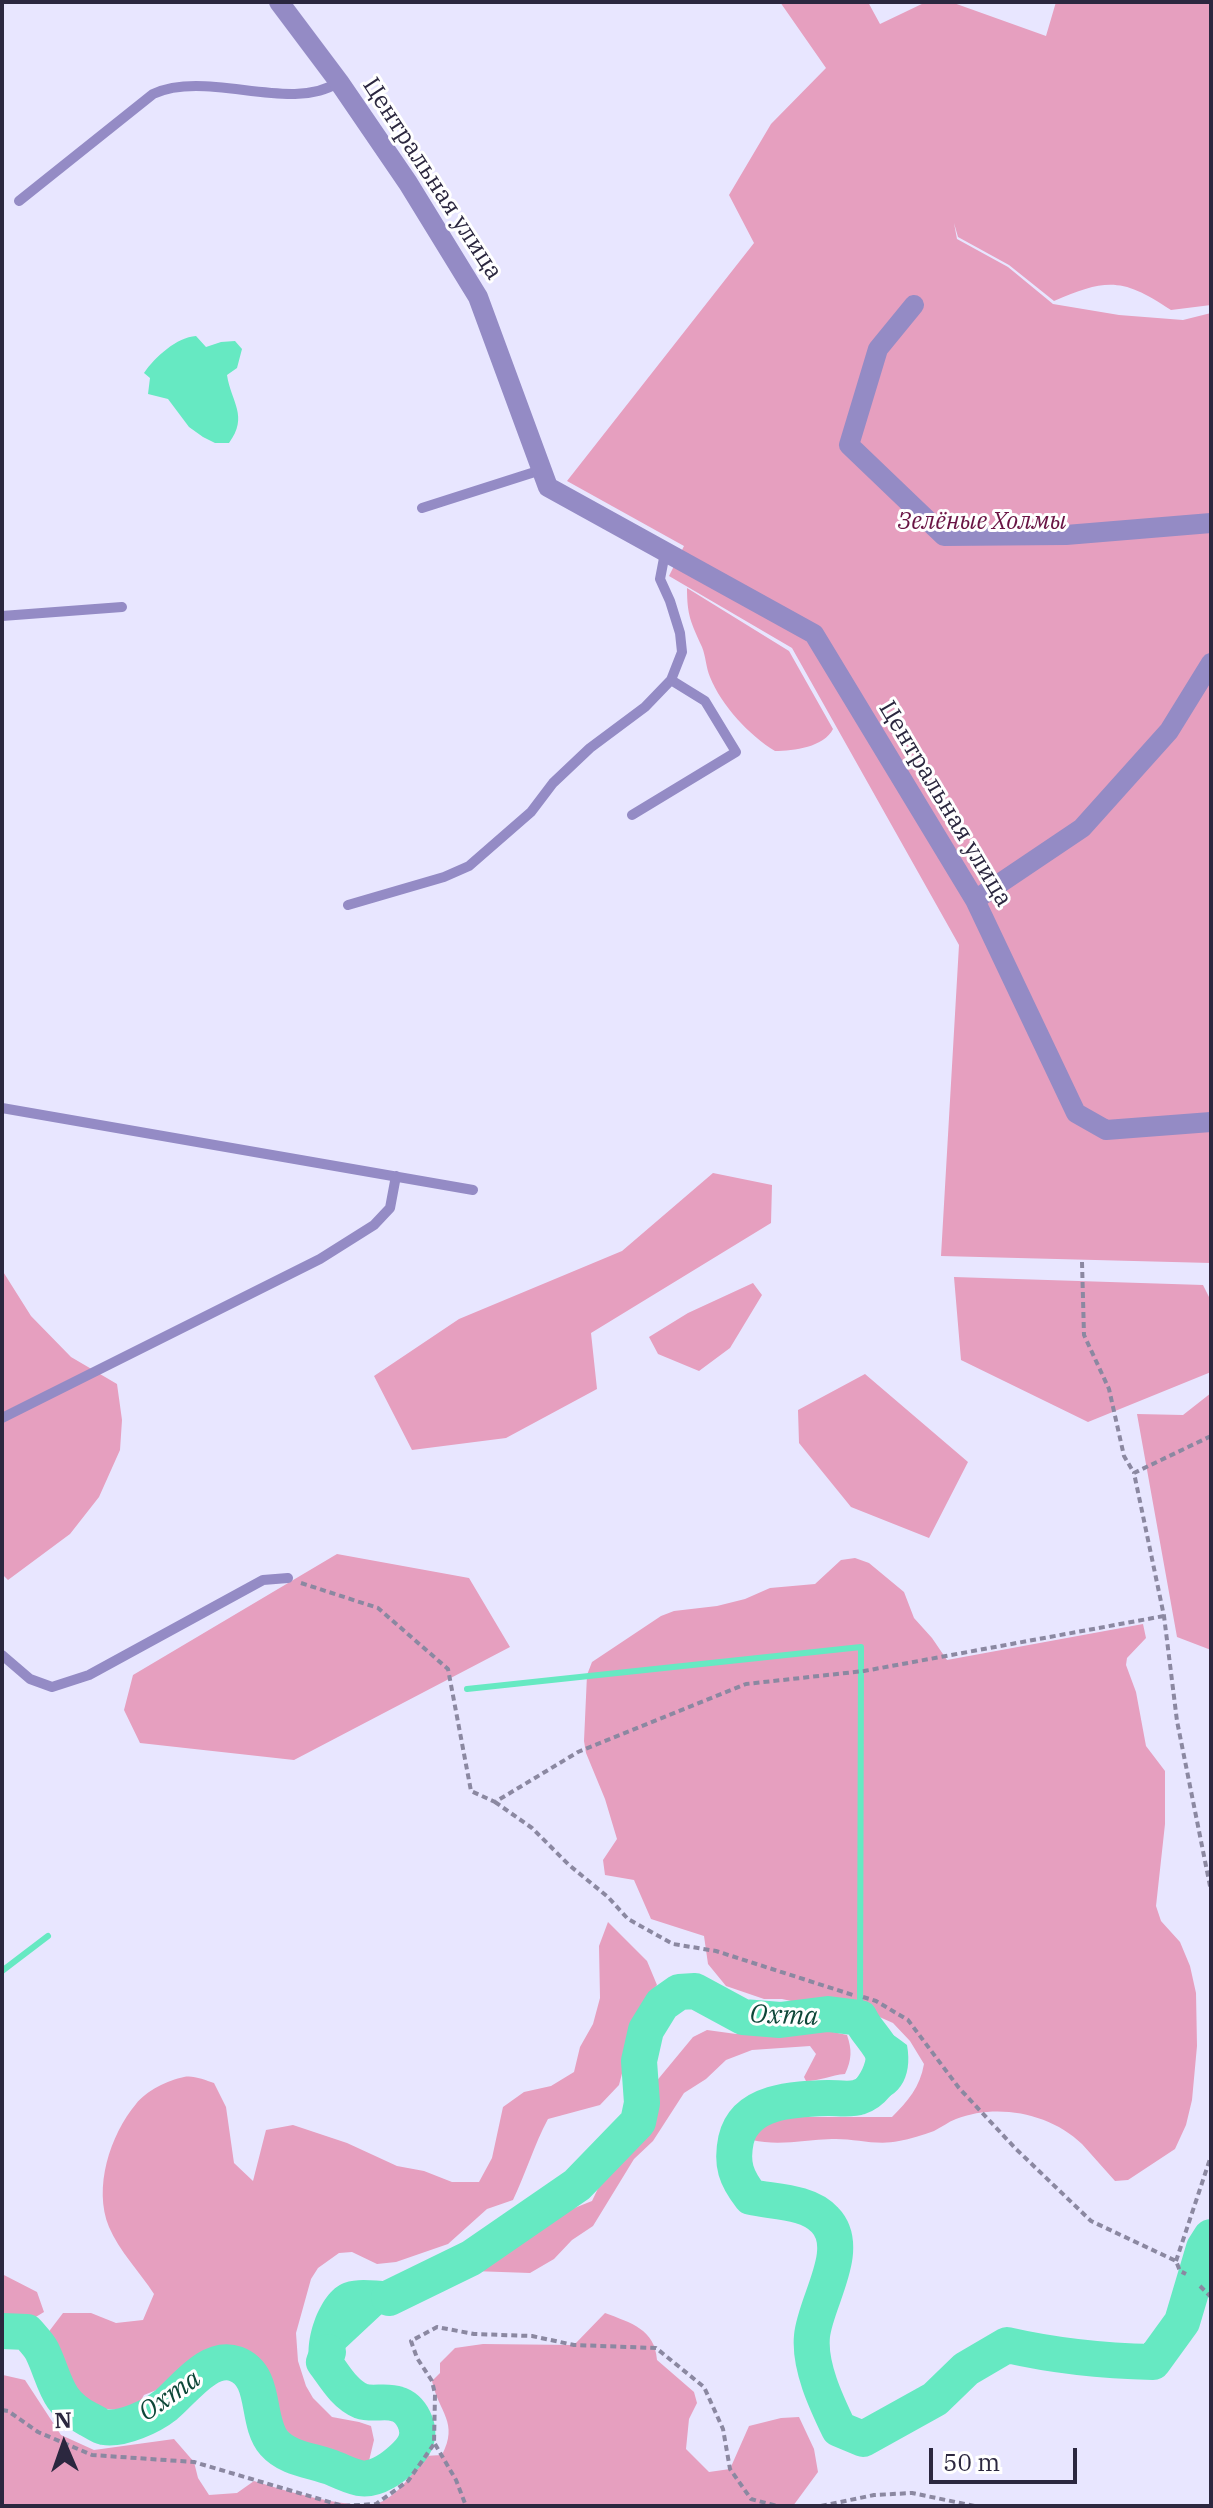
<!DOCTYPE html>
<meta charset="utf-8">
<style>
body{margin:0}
#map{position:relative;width:1213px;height:2508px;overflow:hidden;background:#e8e6ff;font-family:"IBM Plex Serif",serif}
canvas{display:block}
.frame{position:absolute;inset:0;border:4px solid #2b273f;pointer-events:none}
.north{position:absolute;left:24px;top:2404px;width:80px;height:80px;-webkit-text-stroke:6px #fff;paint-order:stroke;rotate:358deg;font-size:22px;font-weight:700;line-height:32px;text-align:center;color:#2b273f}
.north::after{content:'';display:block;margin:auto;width:28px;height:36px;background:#2b273f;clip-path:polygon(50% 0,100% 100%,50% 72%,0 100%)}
.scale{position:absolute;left:929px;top:2448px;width:148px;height:36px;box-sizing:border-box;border:4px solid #2b273f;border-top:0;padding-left:10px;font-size:24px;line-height:28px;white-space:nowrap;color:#2b273f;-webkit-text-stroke:6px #fff;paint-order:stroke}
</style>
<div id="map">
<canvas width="1213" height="2508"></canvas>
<div class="frame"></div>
<div class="north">N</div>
<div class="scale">50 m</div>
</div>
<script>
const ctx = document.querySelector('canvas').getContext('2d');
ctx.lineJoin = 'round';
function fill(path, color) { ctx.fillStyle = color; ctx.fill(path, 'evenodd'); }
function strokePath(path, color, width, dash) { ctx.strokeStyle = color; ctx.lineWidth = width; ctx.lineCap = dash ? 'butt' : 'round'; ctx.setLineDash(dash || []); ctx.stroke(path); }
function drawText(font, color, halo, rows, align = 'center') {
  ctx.font = font + ' "IBM Plex Serif",serif'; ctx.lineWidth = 6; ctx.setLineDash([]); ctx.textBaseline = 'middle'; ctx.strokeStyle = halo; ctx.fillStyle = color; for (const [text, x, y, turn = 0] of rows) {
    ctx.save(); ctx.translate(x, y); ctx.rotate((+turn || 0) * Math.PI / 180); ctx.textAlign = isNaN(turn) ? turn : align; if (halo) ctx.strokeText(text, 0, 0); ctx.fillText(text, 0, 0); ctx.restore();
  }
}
const green = new Path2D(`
 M780,2H868L880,24L926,2H951L1046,36L1056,2H1211V305L1171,310C1123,278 1107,278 1054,301L1009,265L958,237L954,223L957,239L1008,267L1053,304L1119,315L1183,320L1211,313V1263L941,1256L959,945L792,648L669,576L684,546L567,481L754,243L729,195L771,124L826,68Z
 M687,588L789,651L833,729C824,747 794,751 775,751C750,736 721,705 710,677C706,668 706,657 702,647C691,622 687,616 687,588Z
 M713,1173L772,1185L771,1223L591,1333L597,1389L506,1438L412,1450L374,1376L459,1319L622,1251Z
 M2,1270L31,1316L71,1357L117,1384L122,1420L120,1450L99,1497L70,1534L8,1580L2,1574Z
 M954,1277L1203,1285L1211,1301V1372L1088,1422L961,1360Z
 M753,1283L762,1295L730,1348L699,1371L658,1354L649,1337L688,1313Z
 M865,1374L968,1462L929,1538L851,1507L799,1443L798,1410Z
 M1211,1393V1650L1177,1637L1137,1414L1183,1415Z
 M337,1554L469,1578L510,1647L294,1760L140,1743L124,1710L133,1675Z
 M855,1558L869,1563L904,1592L914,1618L932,1638L947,1660L1143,1624L1146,1638L1127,1658L1126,1665L1136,1692L1146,1746L1165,1771V1824L1156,1906L1161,1921L1180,1942L1190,1966L1196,1993L1197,2046L1192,2100L1186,2125L1175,2149L1128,2180L1115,2181C1104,2169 1093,2156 1082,2144C1050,2113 997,2103 956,2119C948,2122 942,2127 934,2131C923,2135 910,2139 899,2141C876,2146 854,2138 832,2139C805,2140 778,2146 752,2140L746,2129C765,2112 784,2105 807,2117H892C908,2101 920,2087 924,2064L910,2041L893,2023L857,2007H818L782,1999H764L726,1986L708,1964L704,1936L651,1919L634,1880L605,1875L603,1860L617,1839L605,1799L586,1753L584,1741L587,1675L592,1662L661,1616L674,1611L717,1606L745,1599L770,1588L815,1584L841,1560Z
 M608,1922L647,1961L657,1985L639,2008L619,2085L600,2105L548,2119C534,2145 526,2173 513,2200L487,2209L448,2244L396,2262L377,2264L352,2252L339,2253L318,2268L311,2279L296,2333L298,2361L306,2386L313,2398L332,2417L359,2422L371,2426L374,2440L368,2465C354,2464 345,2459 332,2455C326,2453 320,2454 314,2451C271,2431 270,2394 251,2355C246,2353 239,2347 234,2346C210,2341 179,2366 169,2385L144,2395L137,2407C113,2414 78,2408 65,2383C57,2367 56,2352 44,2338L63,2313H91L116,2323L143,2320L154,2294C140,2272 119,2251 109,2227C93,2188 110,2135 136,2104C146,2091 168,2080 184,2077C193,2075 205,2080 214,2083L226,2107L234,2163L253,2181L266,2130L293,2125L347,2143L397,2166L424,2171L452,2182H479L492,2158L503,2107L524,2092L551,2086L574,2072L580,2047L593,2024L600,1998L599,1946Z
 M776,2029H819L847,2035C852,2050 852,2059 845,2074C831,2075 820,2081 806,2081L804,2077L816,2054L810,2046L752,2050L726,2060L706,2079L684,2093L653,2141L634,2159L593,2226L572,2240L554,2259L530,2273L473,2271C510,2244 548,2217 592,2201L604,2176L648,2114L646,2101L650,2089L693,2037L707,2030L736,2034Z
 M2,2274L37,2292L44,2312L29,2321L2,2325Z
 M605,2313C631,2323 655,2329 657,2360L694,2392L697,2403L689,2419L686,2449L709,2472L730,2469L749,2426L781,2418L799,2417L814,2449L818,2472L793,2506H2L3,2375L25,2380L61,2435L94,2450L174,2439L194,2462L198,2478L209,2495L237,2493L254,2481C286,2491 343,2508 376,2504C397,2497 413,2474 424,2456L442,2455C459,2422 439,2413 432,2381L440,2373V2363L455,2348L483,2344L574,2345Z`);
const water = new Path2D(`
 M196,336L206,347L221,342L235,341L242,349L237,368L227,375C231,402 249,416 229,443H215L203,437L189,427L168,399L148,394L150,378L144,373C155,357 177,337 196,336Z
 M846,2015C868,2017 890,2032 907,2045C913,2078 899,2102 863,2103C852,2103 840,2099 830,2098C849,2090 868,2072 866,2049C865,2036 853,2024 846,2015Z
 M431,2278L424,2289L384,2312L339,2354V2374L345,2390L329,2388C324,2383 315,2376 312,2370C301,2346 319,2292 344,2283C360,2277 378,2282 394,2281C406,2281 419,2279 431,2278Z`);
const stream = new Path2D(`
 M467,1689L861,1647L860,2018
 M2,1971L48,1936`);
const river = new Path2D(`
 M389,2298L471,2258L577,2185L638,2122L642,2103L639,2061L646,2030L662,2004L679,1992L695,1991L743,2017L780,2020L828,2014L860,2018C866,2033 887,2048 885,2065C883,2079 872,2093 859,2097C851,2100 838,2098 829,2098C795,2099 745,2100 736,2140C731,2164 736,2178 751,2197C774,2202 808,2201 825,2220C853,2249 815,2302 812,2336C809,2366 826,2402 839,2429L863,2439L935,2399L966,2369L1007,2345C1055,2356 1104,2361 1153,2362L1182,2322L1204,2248L1211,2237
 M2,2331L27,2332C32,2338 39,2345 42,2351C56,2380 55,2402 88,2419C93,2421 99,2426 104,2427C123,2430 152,2416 166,2405C184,2390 209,2354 236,2364C268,2376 255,2421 274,2443C289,2460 314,2460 335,2469C355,2477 364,2484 385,2472C394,2467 411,2453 415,2443C422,2428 411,2408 397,2404C386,2400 372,2405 361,2401C344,2394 334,2375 324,2362L328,2352`);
const path = new Path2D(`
 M1082,1262L1084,1335L1109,1389L1124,1456L1134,1473
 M1211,1436L1134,1473L1164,1616L1177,1721L1211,1891
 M301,1583L378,1608L448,1669L471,1791L495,1802L578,1752L746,1684L864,1671L1164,1616
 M495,1802L532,1828L569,1865L608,1897L628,1919L673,1944L716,1951L856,1996
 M863,1997L876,2001L908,2020L959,2088L1015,2148L1091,2221L1176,2261L1180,2271L1186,2274
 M1176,2261L1211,2156
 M1200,2286L1211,2297
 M2,2410L8,2411L38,2432L92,2455L194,2462L343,2506L376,2504L408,2481L434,2444L435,2394L432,2381L417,2358L411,2341L437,2327L474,2334L532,2336L574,2345L656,2348L704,2387L723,2429L730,2469L751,2499L777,2506
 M435,2444L456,2480L466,2506
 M821,2506L874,2495L912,2493L975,2506`);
const lane = new Path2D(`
 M19,201L153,94C208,69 290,114 339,82
 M422,508L541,470
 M2,616L122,607
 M632,815L736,752L705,701L671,680
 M348,905L444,877L469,866L531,812L553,783L590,748L645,707L671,680L682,652L680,633L670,601L660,579L665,553
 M2,1108L473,1190
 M2,1418L320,1259L374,1225L390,1208L396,1176
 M2,1655L30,1679L52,1687L89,1675L263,1580L288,1578`);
const street = new Path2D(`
 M279,2L339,82L408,183L478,297L548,487L814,634L975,900L1076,1113L1106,1130L1211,1122
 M914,305L878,349L849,445L944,536L1066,535L1211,523
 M975,900L1082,828L1169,731L1211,663`);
const streetNames = [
 ["Центральная улица",432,179,57],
 ["Центральная улица",945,804,59]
];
const parkNames = [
 ["Зелёные Холмы",982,522]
];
const waterNames = [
 ["Охта",784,2016,2],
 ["Охта",170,2396,-35]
];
fill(green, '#e69fbf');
fill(water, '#66e9c2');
strokePath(stream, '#66e9c2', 6);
strokePath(river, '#66e9c2', 36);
strokePath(path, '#8b88a1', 4, [6, 4]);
strokePath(lane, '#948bc5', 10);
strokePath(street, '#948bc5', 20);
drawText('24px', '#2b273f', '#fff', streetNames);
drawText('italic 24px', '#691444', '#fff', parkNames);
drawText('italic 26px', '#0d4738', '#fff', waterNames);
</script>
